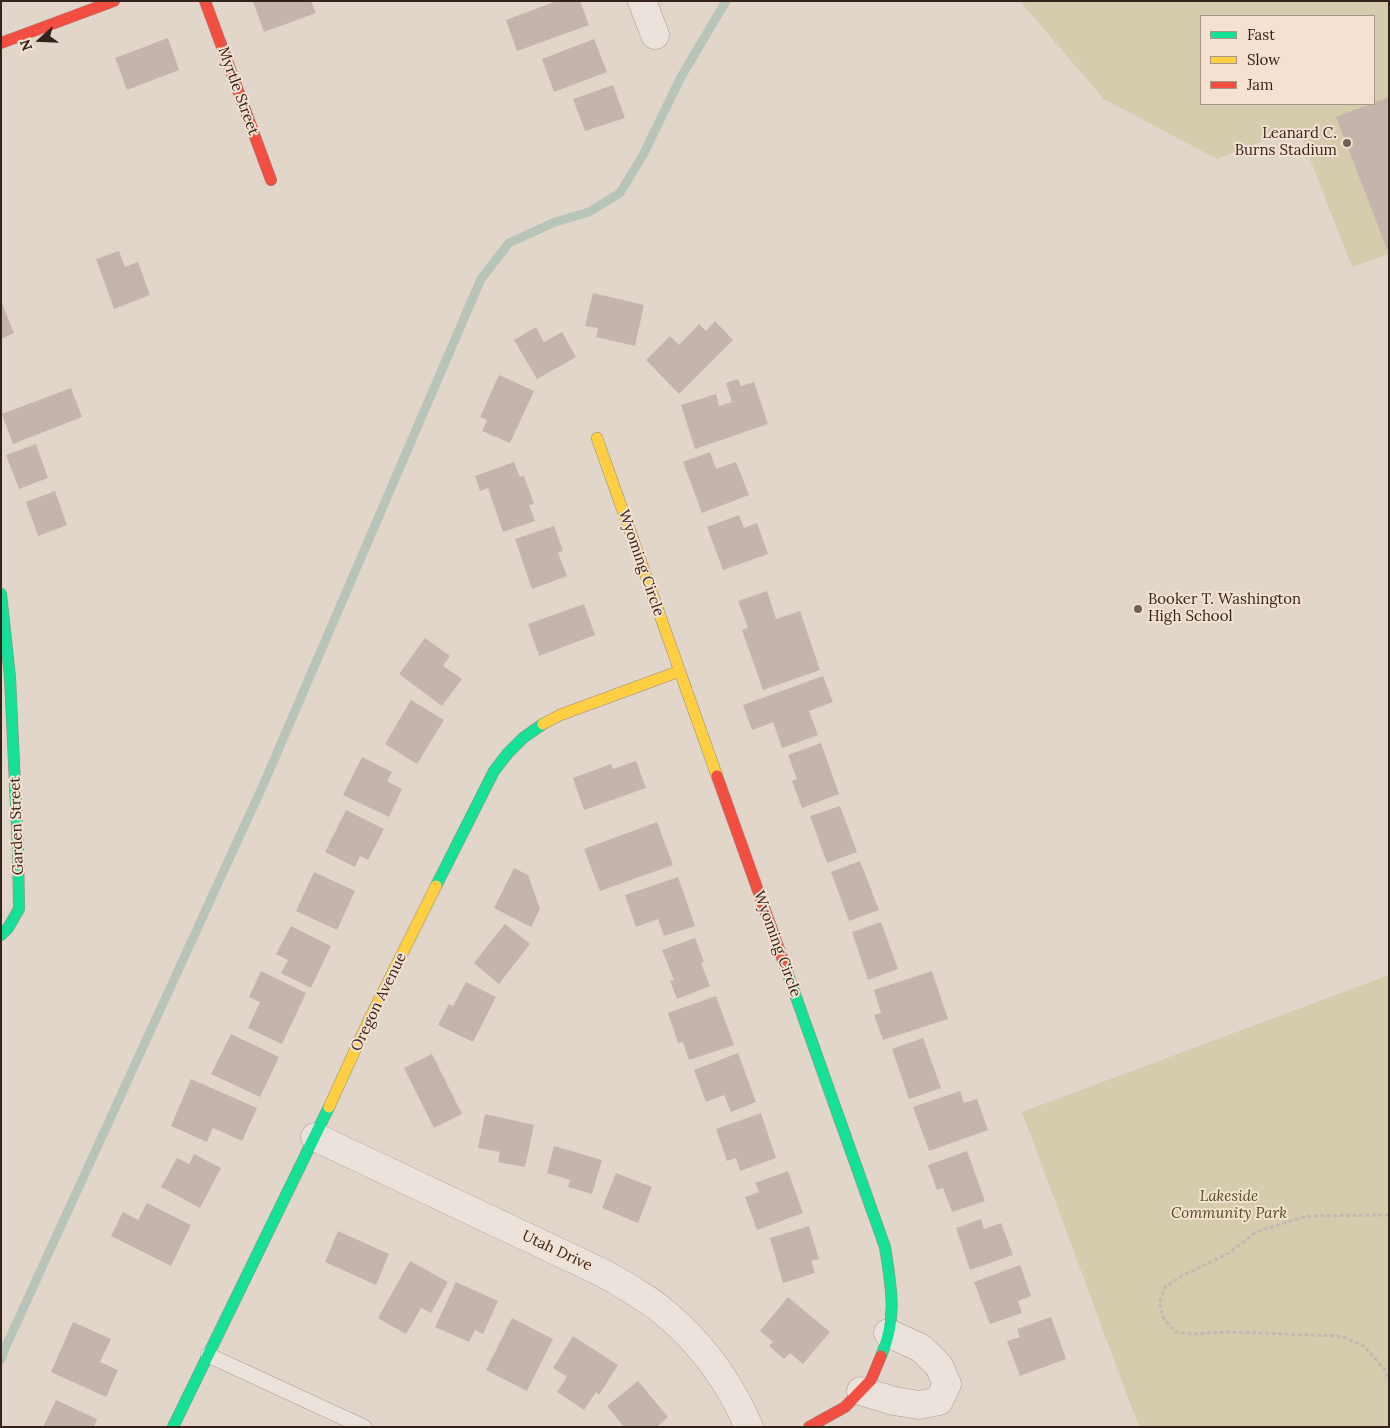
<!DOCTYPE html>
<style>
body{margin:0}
#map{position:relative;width:1390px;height:1428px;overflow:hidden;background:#e2d6ca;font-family:Lora,serif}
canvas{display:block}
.frame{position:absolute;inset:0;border:2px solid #34231c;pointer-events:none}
.legend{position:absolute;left:1200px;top:15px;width:175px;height:90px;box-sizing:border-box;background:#f4e1cf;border:1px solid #a79587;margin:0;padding:6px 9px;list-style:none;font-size:15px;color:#34231c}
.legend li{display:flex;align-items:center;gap:10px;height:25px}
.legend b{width:25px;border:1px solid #a79587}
.north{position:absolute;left:15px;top:15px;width:50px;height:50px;-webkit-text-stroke:4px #f4e1cf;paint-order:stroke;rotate:250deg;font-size:14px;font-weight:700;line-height:20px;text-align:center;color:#34231c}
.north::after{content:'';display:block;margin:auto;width:18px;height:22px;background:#34231c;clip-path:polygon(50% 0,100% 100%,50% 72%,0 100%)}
</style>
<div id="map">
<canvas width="1390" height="1428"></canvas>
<div class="frame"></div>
<ul class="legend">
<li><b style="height:6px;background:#16e098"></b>Fast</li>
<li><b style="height:6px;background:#ffcf43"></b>Slow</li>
<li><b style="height:6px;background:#f24e42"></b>Jam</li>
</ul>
<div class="north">N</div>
</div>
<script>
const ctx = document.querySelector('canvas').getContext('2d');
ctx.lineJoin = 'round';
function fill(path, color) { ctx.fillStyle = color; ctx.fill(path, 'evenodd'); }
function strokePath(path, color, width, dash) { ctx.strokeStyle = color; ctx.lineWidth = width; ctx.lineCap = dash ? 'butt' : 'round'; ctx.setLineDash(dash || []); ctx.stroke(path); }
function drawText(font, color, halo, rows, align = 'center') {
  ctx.font = font + ' Lora,serif'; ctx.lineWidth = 4; ctx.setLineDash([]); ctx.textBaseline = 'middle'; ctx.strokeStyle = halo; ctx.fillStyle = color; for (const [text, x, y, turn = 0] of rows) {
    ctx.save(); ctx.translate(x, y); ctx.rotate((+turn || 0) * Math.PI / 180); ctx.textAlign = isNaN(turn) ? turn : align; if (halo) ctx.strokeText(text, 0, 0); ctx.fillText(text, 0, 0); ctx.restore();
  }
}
const green = new Path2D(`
 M1020,1H1389V254L1352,267L1298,128L1217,159L1104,99ZM1201,16H1374V104H1201Z
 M1389,975V1427H1139L1022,1112Z`);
const stream = new Path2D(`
 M1,1360L6,1346L264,783L481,279L509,243L555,222L589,212L620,193L643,155L681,77L726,1`);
const building = new Path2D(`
 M253,1H311L316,13L264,32Z
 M557,1H580L589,25L517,51L506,20Z
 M168,38L179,70L127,90L115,58Z
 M594,39L607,72L554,92L542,59Z
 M613,85L625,118L585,131L573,99Z
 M1389,97V248L1387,249L1336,117Z
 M119,251L125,267L138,262L150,295L114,309L96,259Z
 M593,293L644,305L635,346L596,337L598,328L585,326Z
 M1,301L14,333L1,339Z
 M715,321L733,340L679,394L646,360L670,336L679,345L699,324L706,331Z
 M536,327L544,342L562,332L576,357L537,379L514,340Z
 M499,375L534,391L510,443L482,431L487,420L480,417Z
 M738,379L741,386L754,382L768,424L695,449L681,405L716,394L719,406L732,402L726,383Z
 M71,388L82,417L13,444L2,414Z
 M36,444L48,478L19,489L6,455Z
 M710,452L716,469L736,462L749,495L702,513L683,462Z
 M514,462L520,477L524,476L534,504L529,505L535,521L503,532L488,488L480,491L475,476Z
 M55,491L67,525L38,536L26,502Z
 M739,515L744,528L757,523L768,554L723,570L707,527Z
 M554,526L563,551L558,553L567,576L532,589L515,539Z
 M767,591L776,619L800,611L820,670L763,690L742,630L748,628L738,601Z
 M584,604L595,635L539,656L528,624Z
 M425,638L450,656L443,666L462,679L442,706L399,674Z
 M823,676L833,702L809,711L818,735L782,748L773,722L752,730L743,705Z
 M411,700L444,720L417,764L385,744Z
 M821,743L839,794L802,808L792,781L797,779L788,755Z
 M362,757L392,772L387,781L402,789L389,817L343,795Z
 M636,761L646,788L584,810L573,778L611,764L613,769Z
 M840,806L857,852L827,863L810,816Z
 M346,810L384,829L368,860L360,856L355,867L325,852Z
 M657,822L673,865L600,891L584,849Z
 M860,861L879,910L849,921L831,872Z
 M514,868L528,875L540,909L531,927L494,908Z
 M314,872L355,891L337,930L296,911Z
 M678,877L695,926L664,936L658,919L636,927L625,895Z
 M881,922L898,969L868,980L852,932Z
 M505,924L530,944L499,984L474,963Z
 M291,926L331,946L311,988L281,973L288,960L276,954Z
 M695,938L704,962L701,963L710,986L677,999L670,981L674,980L662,950Z
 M261,971L306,993L282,1044L248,1028L260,1002L249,997Z
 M932,971L948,1019L883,1040L874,1015L881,1013L874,990Z
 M466,982L496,997L473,1042L438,1025L449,1004L453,1006Z
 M716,996L734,1045L689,1060L683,1042L678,1043L668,1013Z
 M231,1034L279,1057L260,1097L211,1074Z
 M923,1038L941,1088L909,1099L892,1049Z
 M738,1053L756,1102L731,1112L724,1095L706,1102L694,1070Z
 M432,1054L462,1114L434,1128L404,1068Z
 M191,1079L257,1108L242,1141L213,1128L207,1142L171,1126Z
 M960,1091L964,1103L977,1099L988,1130L929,1151L913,1107Z
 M761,1113L776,1158L740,1171L736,1158L727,1161L716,1129Z
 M485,1114L534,1125L525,1167L498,1162L500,1152L478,1148Z
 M554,1146L602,1160L592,1194L568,1187L570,1180L547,1173Z
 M967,1151L985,1201L952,1212L943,1188L937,1190L928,1165Z
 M194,1154L221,1168L200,1208L161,1187L177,1158L189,1164Z
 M788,1171L803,1213L757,1230L745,1197L759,1192L755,1183Z
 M616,1173L652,1187L638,1223L602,1208Z
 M147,1203L191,1225L171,1266L111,1236L123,1212L138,1220Z
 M981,1219L984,1229L1001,1223L1013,1255L970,1270L956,1228Z
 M809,1226L819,1259L811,1261L815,1273L783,1283L770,1238Z
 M338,1231L389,1254L376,1285L325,1262Z
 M410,1261L448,1282L431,1313L421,1308L406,1334L378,1318Z
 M1020,1265L1031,1296L1018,1301L1022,1313L990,1324L974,1282Z
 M456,1282L498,1301L483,1334L475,1330L469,1342L435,1327Z
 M788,1297L830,1332L803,1364L790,1353L784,1359L769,1346L773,1342L760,1331Z
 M1051,1317L1066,1359L1020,1376L1007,1341L1020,1337L1017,1329Z
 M512,1318L553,1339L527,1391L486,1370Z
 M73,1322L111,1339L100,1362L118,1370L106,1397L51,1372Z
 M573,1336L618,1365L599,1395L596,1392L584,1410L557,1392L567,1377L553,1368Z
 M638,1381L668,1417L657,1427H624L607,1406Z
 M56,1400L97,1419L94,1427H43Z`);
const path = new Path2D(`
 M1389,1215L1307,1216L1256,1232L1229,1253L1182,1276L1165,1287L1159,1302L1163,1317L1175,1332L1194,1334L1226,1332L1341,1336L1364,1346L1384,1369L1389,1379`);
const lane = new Path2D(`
 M208,1355L364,1427`);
const street = new Path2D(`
 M642,1L655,35
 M315,1137L603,1273C624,1285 646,1297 665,1313C701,1343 730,1383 749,1427
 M861,1391L894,1401L919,1405L939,1401L947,1384L939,1366L921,1348L888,1333`);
const fast = new Path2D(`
 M1,594L10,677L18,849L19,909L8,928L1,935
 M436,886L494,771L508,753L523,738L543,724
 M785,966L885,1247C891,1286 898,1318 881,1356
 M173,1427L329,1107`);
const slow = new Path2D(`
 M597,438L717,776
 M543,724L560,715L680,671
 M329,1107L368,1022L436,886`);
const jam = new Path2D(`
 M205,1L271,180
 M1,43L114,1
 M717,776L785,966
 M809,1427L845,1407L871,1380L881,1356`);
const markers = [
 [1347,143,5,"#716259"],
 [1138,609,5,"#716259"]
];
const streetNames = [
 ["Myrtle Street",238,91,70],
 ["Wyoming Circle",641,563,71],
 ["Garden Street",17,826,-92],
 ["Wyoming Circle",777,944,70],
 ["Oregon Avenue",379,1002,-64],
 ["Utah Drive",557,1251,25]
];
const poiNames = [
 ["Leanard C.",1337,134],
 ["Burns Stadium",1337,151],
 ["Booker T. Washington",1148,600,"left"],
 ["High School",1148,617,"left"]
];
const parkNames = [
 ["Lakeside",1229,1197],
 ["Community Park",1229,1214]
];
fill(green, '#d4ccac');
strokePath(stream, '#b6c5b8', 9);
fill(building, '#c5b4ab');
strokePath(lane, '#a79c94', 16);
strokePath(street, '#a79c94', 29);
strokePath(fast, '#968b84', 12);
strokePath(slow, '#968b84', 12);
strokePath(jam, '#968b84', 12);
strokePath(path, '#c2b9b3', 3, [4, 2.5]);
strokePath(lane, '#eae2db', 15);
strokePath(street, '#eae2db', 28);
strokePath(fast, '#16e098', 11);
strokePath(slow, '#ffcf43', 11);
strokePath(jam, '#f24e42', 11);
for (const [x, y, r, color] of markers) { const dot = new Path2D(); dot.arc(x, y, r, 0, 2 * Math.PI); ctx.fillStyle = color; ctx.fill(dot); strokePath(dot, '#f4e1cf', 2); }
drawText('15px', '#34231c', '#f4e1cf', streetNames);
drawText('15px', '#34231c', '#f4e1cf', poiNames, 'right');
drawText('italic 15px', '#4e5024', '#f4e1cf', parkNames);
</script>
